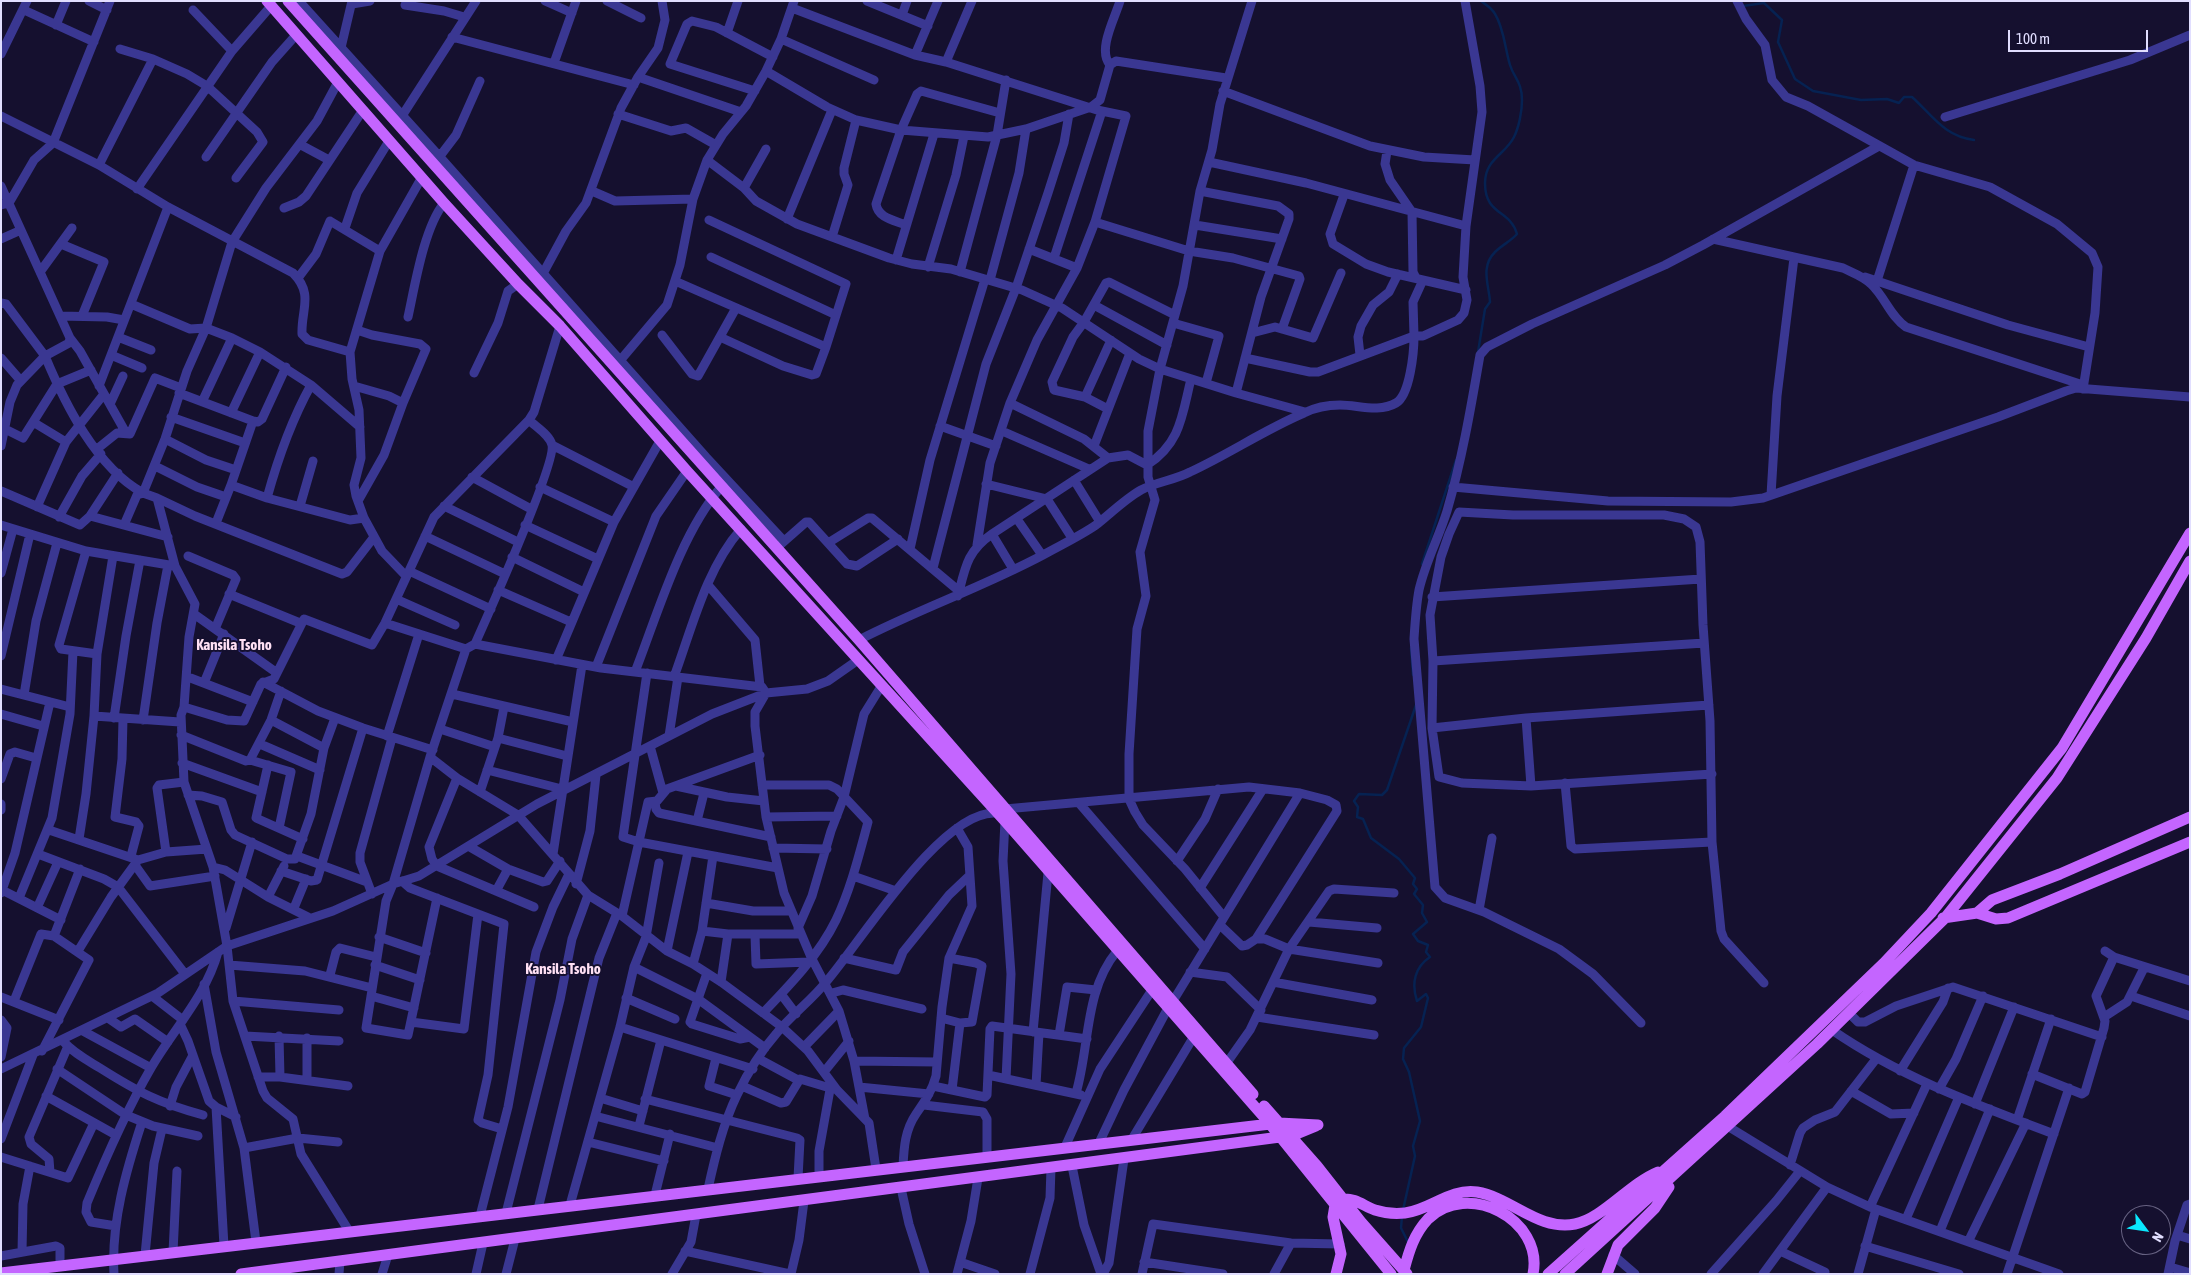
<!DOCTYPE html>
<style>
body{margin:0}
#map{position:relative;width:2191px;height:1275px;overflow:hidden;background:#15102f;font-family:"Asap Condensed",sans-serif}
canvas{display:block}
.frame{position:absolute;inset:0;border:2px solid #e1deff;pointer-events:none}
.north{position:absolute;left:2121px;top:1205px;width:50px;height:50px;box-sizing:border-box;background:#15102f;border:1px solid #676282;border-radius:50%;rotate:121deg;font-size:14px;font-weight:700;line-height:20px;text-align:center;color:#e1deff}
.north::after{content:'';display:block;margin:auto;width:18px;height:22px;background:#0ae8ff;clip-path:polygon(50% 0,100% 100%,50% 72%,0 100%)}
.scale{position:absolute;left:2008px;top:30px;width:140px;height:22px;box-sizing:border-box;border:2px solid #e1deff;border-top:0;padding-left:6px;font-size:15px;line-height:18px;white-space:nowrap;color:#e1deff;-webkit-text-stroke:4px #15102f;paint-order:stroke}
</style>
<div id="map">
<canvas width="2191" height="1275"></canvas>
<div class="frame"></div>
<div class="north">N</div>
<div class="scale">100 m</div>
</div>
<script>
const ctx = document.querySelector('canvas').getContext('2d');
ctx.lineJoin = 'round';
function strokePath(path, color, width, dash) { ctx.strokeStyle = color; ctx.lineWidth = width; ctx.lineCap = dash ? 'butt' : 'round'; ctx.setLineDash(dash || []); ctx.stroke(path); }
function drawText(font, color, halo, rows, align = 'center') {
  ctx.font = font + ' "Asap Condensed",sans-serif'; ctx.lineWidth = 4; ctx.setLineDash([]); ctx.textBaseline = 'middle'; ctx.strokeStyle = halo; ctx.fillStyle = color; for (const [text, x, y, turn = 0] of rows) {
    ctx.save(); ctx.translate(x, y); ctx.rotate((+turn || 0) * Math.PI / 180); ctx.textAlign = isNaN(turn) ? turn : align; if (halo) ctx.strokeText(text, 0, 0); ctx.fillText(text, 0, 0); ctx.restore();
  }
}
const stream = new Path2D(`
 M1743,6L1764,3L1782,20L1778,42L1795,79L1813,91L1861,100L1887,99L1899,103L1904,97H1912C1933,116 1944,136 1974,140
 M1478,352L1485,309L1490,302C1489,285 1480,267 1495,252C1502,245 1511,241 1517,234C1510,209 1485,216 1485,183C1485,159 1505,155 1514,137C1519,127 1522,111 1522,100C1522,82 1514,78 1510,65C1505,49 1504,28 1495,14C1492,8 1486,5 1481,1
 M1422,564L1456,460
 M1411,648L1413,675
 M1403,1210L1415,1156L1413,1146L1420,1121L1409,1072L1403,1059L1404,1048L1421,1027L1428,998L1426,994L1417,1001C1411,983 1415,967 1430,957L1426,952L1428,945L1418,941L1413,934L1427,922L1422,913L1423,905L1414,894L1417,889L1413,884L1415,878L1399,859L1371,838L1363,819L1357,817L1358,807L1354,801L1359,794L1382,795L1387,790L1416,705
 M1402,1216L1401,1228L1408,1242`);
const minor = new Path2D(`
 M89,1L107,10
 M299,1L440,157L706,457L784,541
 M545,1L572,13
 M607,1L641,18
 M867,1L928,26
 M1737,1L1746,19L1765,45L1772,80L1786,97L1808,106L1914,165L1990,187L2057,224L2092,253L2098,267L2095,313L2083,389
 M352,4L370,1
 M405,5L444,11L464,17
 M792,8L915,55L946,62L1097,110L1126,116L1095,222L1077,268L1037,340L1010,403L990,463L977,545
 M24,10L94,42
 M193,10L232,51
 M902,15L907,1
 M56,25L66,1
 M727,33L738,1
 M452,37L634,85
 M781,39L874,80
 M120,49L153,59L187,74L207,86L257,132L263,142L236,178
 M340,52L352,1
 M1,54L27,1
 M915,55L938,1
 M946,62L972,1
 M554,63L576,1
 M1110,65C1097,50 1115,18 1120,1
 M766,71L827,107L856,120L901,130L988,137L1026,129L1091,107L1100,100L1110,65L1116,61L1226,78
 M638,77L741,112
 M755,91L670,64L687,24L692,21L716,27L773,57
 M1223,91L1370,146L1424,157L1475,160
 M618,114L671,131L686,128L716,145
 M1,116L99,165L168,207L293,273C314,294 301,310 302,334L308,340L350,352
 M1945,117L2130,60L2190,35
 M400,119L476,1
 M301,145L329,160
 M1387,151L1385,164L1390,180L1412,212L1413,272L1416,278
 M206,157L272,62L296,35
 M437,160L456,135L480,81
 M707,160L744,188L756,201L797,224L889,258L912,264L951,269L1022,290L1062,308L1139,359L1160,369L1236,393L1305,412
 M1209,162L1306,183L1466,226
 M99,165L153,59
 M1,186L70,338L69,343L45,356C65,404 96,467 143,493
 M744,188L766,149
 M137,189L232,51L271,6
 M592,191L615,201L693,199
 M1200,191L1278,206L1289,214V219L1261,297L1236,393
 M1344,195L1330,234L1333,244L1366,264L1388,272L1466,290
 M1,205L9,203L34,160L53,143L110,1
 M284,208L299,202L306,196L363,110
 M787,219L832,110
 M1095,222L1189,251L1233,258L1299,276L1300,279L1282,329
 M906,225C894,220 878,218 876,204L901,130L917,94L921,91L1000,113
 M1195,225L1282,239
 M345,228L357,193L389,141
 M832,237L848,185L844,174V168L856,120
 M1,239L21,230
 M1713,239L1843,268C1853,273 1863,276 1871,284C1885,297 1890,316 1906,327L2083,385
 M61,244L104,262L82,316
 M1029,249L1077,268
 M711,257L836,315
 M1054,258L1102,111
 M896,260L934,134
 M928,267L956,175L964,136
 M40,272L72,228
 M960,272L997,135L1006,80
 M1865,277L2008,325L2089,347
 M298,278L316,254L330,221L380,251
 M540,279L566,231L586,203L621,108L638,77L658,48L665,20L662,1
 M990,280L1019,173L1026,129
 M675,281L826,347L846,284L709,220
 M1877,281L1914,165
 M1,303L6,304L45,356L17,385L10,402L1,446
 M131,304L190,329L206,328L232,338L260,352L311,385C291,421 278,458 267,498
 M1094,305L1167,345
 M60,316L107,317L124,320
 M408,317C415,285 424,228 444,203
 M1173,323L1219,336L1206,383
 M357,330L372,335L420,344L426,349L403,403L384,455L358,501
 M1252,333L1275,327L1313,338L1341,273
 M662,335L692,374L698,376L736,308
 M118,337L151,350
 M720,337L783,366L812,375L816,374L826,347
 M70,338L80,351L126,433
 M111,355L142,368
 M1360,355L1358,337L1361,326L1373,305L1389,292L1398,274
 M1,358L21,381
 M1245,358L1310,372H1318L1414,336L1413,302L1423,280
 M618,363L667,305L680,265L693,199L707,160L723,134L746,106L766,71L781,39L794,1
 M474,373L498,323L508,291L518,284
 M311,385L360,427
 M99,386L168,207
 M354,386L389,396L403,403
 M179,393L253,421L231,485
 M1085,397L1111,340
 M202,402L232,338
 M1010,403L1084,439L1108,458
 M110,404L123,376
 M1108,409L1085,397L1054,390L1052,382L1073,337L1084,322L1106,283L1109,282L1175,315
 M231,413L260,352
 M171,417L245,443
 M253,421L258,422L262,419L286,367
 M33,422L66,442
 M940,426L996,446
 M5,429L23,438L57,384L91,370
 M1002,431L1089,469
 M165,439L206,460L236,470
 M552,445L634,487
 M1094,446L1130,353
 M97,449L117,433L130,434L155,378L181,388
 M155,466L197,487L226,497
 M472,477L531,509
 M1074,480L1100,522
 M986,484L1047,499L1072,538
 M540,487L614,522
 M1453,487L1608,501L1731,502L1763,498L1998,417L2066,391L2076,388L2190,397
 M1,491L80,525L90,516L118,473
 M1771,495L1777,396L1794,258
 M157,498L195,516L342,574L347,572L374,537
 M300,506L313,461
 M444,506L518,542
 M37,507L66,442L104,394
 M90,516L168,537
 M59,517L82,476L101,454
 M1017,519L1042,555
 M216,523L231,485L267,498L350,520L364,518
 M1,525L86,551L175,566L195,604L189,637L184,707
 M124,525L137,495L143,493
 M525,525L598,559
 M992,534L1013,569
 M425,536L505,574
 M828,543L868,518H872L959,591
 M781,544L806,522H809L847,564L857,566L898,539
 M910,549L930,460L985,279
 M86,551L59,645L61,649L97,654
 M188,556L233,575L236,579L215,629
 M512,557L584,592
 M175,566L157,498L143,493L165,439L187,371L206,328L232,242L266,188L317,121L338,82
 M933,568L986,364L1016,288L1048,193L1064,143L1069,114
 M409,571L491,609
 M1,573L13,529
 M406,576L382,551L364,518L356,496L354,485L361,458L359,410L352,379L350,352L380,251L422,177
 M708,585L755,640L760,686
 M498,590L571,622
 M229,594L300,623
 M958,596C965,568 967,551 992,534L1108,458L1128,455L1147,465C1181,443 1182,415 1191,379
 M1432,597L1701,579
 M396,599L455,625
 M194,614L277,673
 M385,623L466,649L475,644L601,668L762,687L766,693L755,712V726L766,817L784,893L811,957L839,1011L854,1061L865,1119
 M859,640C919,609 983,587 1043,555C1061,545 1080,536 1096,525C1110,514 1125,499 1141,490C1156,482 1175,480 1190,472C1229,454 1264,430 1304,413C1316,407 1327,405 1340,405C1358,405 1379,413 1396,403C1410,395 1414,352 1414,336H1423L1458,320L1464,313L1467,300L1463,277L1466,226L1482,112L1480,86L1465,1
 M475,644C487,617 556,463 552,445C550,435 536,427 529,420
 M1,656L30,534
 M556,660L614,522L660,441
 M1433,661L1704,643
 M596,667L656,516L687,471
 M635,672C658,613 680,535 721,487
 M647,673L623,837L639,842L778,868
 M188,677L253,702
 M674,677C692,628 706,569 741,529
 M263,682L318,711L363,728L433,750
 M204,683L224,634
 M1,689L70,707
 M452,694L573,722
 M24,695L36,621L57,543
 M1,714L43,726
 M94,716L180,722
 M114,718L126,636L140,560
 M1526,718L1531,786
 M123,719L122,759L115,817L136,822L139,826L131,856
 M143,720L157,623L168,565
 M271,720L324,748
 M1432,728L1526,718L1709,705
 M440,729L495,747
 M181,735L246,761L250,760L291,772L279,828
 M387,736L419,634
 M669,736L678,677
 M498,738L567,756
 M260,744L320,770
 M650,746L663,793
 M430,757L457,778L518,815L588,895L622,916L667,951L693,964L721,982L782,1027L808,1051L837,1090L869,1123L876,1169
 M250,760L271,720L281,691
 M182,763L262,792
 M268,765L256,818L303,839
 M487,770L562,789
 M1712,774L1531,786L1462,783L1439,777L1432,728L1433,661L1430,615L1441,557L1449,534L1459,512L1513,515H1664L1684,519L1696,527L1700,542L1703,625L1710,721L1712,842L1721,931L1724,939L1764,983
 M457,778L429,847L432,859L437,866L534,907
 M1,779L10,754L15,752L36,758
 M1565,783L1571,846L1575,849L1712,842
 M762,785H829L837,789L868,822C859,855 851,888 836,920C819,955 790,985 763,1013
 M676,786L727,797L764,801
 M480,792L498,738L504,707
 M188,795L202,796L222,802L231,830L235,835L287,859H295L311,814L324,748L335,718
 M655,802L656,809L659,813L771,837
 M1079,803L1205,949
 M1,804V810
 M1005,809L1249,787L1300,793L1327,800L1336,805L1337,811L1256,939
 M766,817L837,816
 M697,821L704,793
 M1005,821L1003,861L1011,974L1006,1079
 M49,830L138,860L166,852L207,849
 M79,839L86,794L94,716L97,654L113,556
 M470,847L508,869L543,882L547,881L560,861
 M773,848L827,849
 M166,852L157,788L159,785L184,782
 M38,854L104,879L118,887L185,974
 M553,854L582,665
 M297,856L367,882
 M1177,861L1205,819L1218,789
 M135,865L150,886L215,876
 M213,867L225,870L268,897L308,917
 M281,871L311,881L317,880L363,728
 M853,876L896,891
 M402,881L410,888L504,924L488,1075L478,1120L482,1123L502,1129
 M576,884L590,831L596,775
 M1200,888L1263,789
 M2,890L61,920
 M496,891L508,869
 M1,893L15,853L50,702
 M372,894L360,862V853L392,738
 M268,897L284,866
 M19,898L52,818L70,714L73,651
 M437,898L408,1035L366,1028L386,901L393,884L430,757L466,649
 M706,903L753,911H791
 M37,908L58,862
 M294,908L306,879
 M1479,910L1492,838
 M622,916L648,802L657,801L667,789L760,755
 M1224,917L1185,869L1143,825L1135,812L1129,799V754L1137,629L1146,596L1140,552L1155,500L1148,477V431L1160,369L1183,286L1200,191L1212,150L1220,104L1252,1
 M1309,922L1377,928
 M1220,925L1242,946L1247,945L1256,939H1265L1289,949L1378,963
 M226,928L252,842
 M798,928L812,896L831,831L844,797L864,714L882,685
 M702,931L728,934H801
 M755,935L756,964L809,962
 M54,936L80,869
 M379,937L426,953
 M78,951L111,897L138,860
 M667,951L688,852
 M2105,951L2114,957L2190,981
 M844,958L896,970L903,952L949,895L969,876
 M693,964L702,931L713,856
 M229,965L305,971L372,988
 M375,965L420,980
 M634,967L698,999L765,1048
 M1190,972L1227,977L1261,1010
 M707,973L690,1022L692,1024L740,1039L750,1037
 M330,975L336,952L340,948L376,957
 M721,982L728,934
 M1273,982L1372,1000
 M204,984L216,1052L244,1148L256,1242
 M832,993L843,990L922,1009
 M781,994L796,1014
 M152,996L183,1020
 M371,996L414,1008
 M2131,996L2190,1016
 M1,997L59,1020
 M626,998L675,1019
 M14,1001L41,934L54,936L89,960L42,1051
 M233,1001L339,1010
 M1173,1001L1300,793
 M1849,1013L1858,1022H1865L1896,1006L1953,987L2102,1037
 M1257,1017L1374,1035
 M2104,1017L2127,1002L2144,968
 M108,1018L121,1027L135,1019L168,1042
 M941,1018L960,1023L972,1022L982,966L976,963L949,958
 M1,1020L7,1028L1,1057
 M411,1022L464,1029L478,914
 M1641,1023L1593,974L1559,949L1484,912L1445,898L1435,887L1414,639C1415,623 1416,606 1419,590C1425,563 1439,537 1447,511C1462,460 1471,407 1480,355L1487,347L1532,324L1665,265L1703,245L1879,146
 M180,1024L188,1041L209,1101L216,1107L236,1117
 M620,1027L753,1069
 M1832,1030C1900,1077 1977,1105 2054,1134
 M83,1031L151,1068
 M1033,1032L1048,873
 M1059,1035L1067,987L1096,990
 M245,1036L339,1041
 M279,1036L280,1077
 M63,1041C73,1053 87,1060 100,1068C138,1092 159,1103 203,1115
 M804,1047L839,1011
 M716,1058L709,1086L737,1095
 M759,1059L798,1080
 M854,1061L937,1062
 M1226,1064L1250,1030L1289,949L1329,891L1334,889L1394,893
 M1,1069L158,993L227,946L333,911L393,884L419,876L537,804L712,714L766,693L807,689L828,681L858,660
 M57,1069L126,1115L153,1126L198,1136
 M1900,1071L1943,1002L1948,988
 M824,1072L849,1041
 M2032,1074L2082,1094L2085,1092L2104,1028L2105,1021L2096,996L2114,957
 M988,1075L1081,1095
 M258,1077H280L348,1086
 M307,1080V1038
 M1036,1085L1039,1033
 M742,1086L781,1103L786,1102L800,1079L830,1088
 M933,1086L985,1097L987,1095L990,1029L992,1026L1087,1039
 M859,1087L929,1094
 M1939,1089L1956,1059L1983,996
 M952,1090L960,1023
 M1851,1091L1891,1114L1914,1113
 M1076,1093C1090,1046 1084,991 1117,951
 M46,1096L116,1135
 M600,1098L643,1111
 M645,1099L797,1138L800,1140L798,1178
 M1975,1104L2014,1007
 M924,1105L983,1112L987,1119V1156
 M170,1106L176,1087L193,1055
 M216,1107L224,1246
 M595,1116L718,1148
 M2017,1120L2051,1019
 M639,1126L661,1040
 M1729,1127L1827,1187L1870,1207L2059,1274
 M1,1139L33,1055
 M1132,1139L1193,1038
 M588,1142L664,1161
 M1099,1143L1124,1090L1168,1008
 M1065,1147L1100,1069L1152,990
 M244,1148L298,1138L338,1142
 M1,1157L68,1178L94,1123
 M1790,1165L1800,1133L1803,1128L1815,1120L1835,1112L1876,1059
 M903,1166C904,1147 905,1130 916,1114C925,1101 932,1091 936,1076L942,1007L949,958L972,906L968,847L957,828
 M1072,1166L1084,1225L1101,1274
 M50,1172L49,1159L31,1144L29,1137L68,1046
 M819,1176V1151L831,1084
 M901,1188L909,1224L925,1274
 M708,1189C715,1157 723,1124 737,1095C747,1074 761,1051 776,1034C791,1015 811,1001 826,982C860,943 942,809 996,813
 M655,1195L670,1134
 M570,1205L620,1027L634,967L646,937L659,863
 M1870,1207L1927,1084
 M538,1209L599,958L617,913
 M506,1213L560,1000L572,939L588,895
 M480,1216L508,1107L536,952L553,907L569,874
 M1906,1219L1959,1097
 M116,1226L91,1222L86,1212L87,1203C106,1157 126,1111 151,1068C173,1030 206,996 218,952
 M349,1231L301,1154L293,1119L267,1098L263,1091L233,1001L227,946L213,867L184,782L181,715L184,707L227,720L244,721L261,684L274,679L304,619L372,645L385,623L434,517L529,420L534,412L560,326
 M1940,1231L1990,1109
 M2177,1235L2190,1239
 M1969,1240L2026,1123
 M1865,1246L1959,1274
 M685,1251L790,1274
 M1780,1251L1825,1272
 M22,1252L23,1204L30,1166
 M173,1252L177,1171
 M145,1255L154,1163L162,1129
 M1613,1255L1635,1274
 M1,1256L56,1246L60,1248V1265
 M960,1262L995,1274
 M1144,1262L1223,1274
 M2170,1267L2190,1273
 M114,1274C111,1222 126,1171 142,1122
 M339,1274L340,1261
 M382,1274L388,1255
 M476,1274L483,1243
 M506,1274L515,1239
 M672,1274L691,1242L696,1215
 M791,1274L799,1240L804,1201
 M957,1274L971,1221L978,1178
 M1030,1274L1050,1198L1051,1168
 M1103,1274L1109,1263L1124,1159
 M1142,1274L1153,1224L1291,1243L1340,1244
 M1274,1274L1291,1243
 M1711,1274L1776,1201L1800,1171
 M1763,1274L1827,1187
 M1858,1274L1876,1209
 M2007,1274L2069,1088
 M2168,1274L2175,1241L2187,1205L2190,1204`);
const major = new Path2D(`
 M267,1L444,203L518,284L560,326L687,471L1005,821L1270,1124L1391,1274
 M288,1L859,640L1253,1094
 M1977,913L1992,900L2060,874L2190,817
 M1943,918L1977,913L1996,919L2008,918L2190,842
 M1264,1106L1317,1166L1361,1222L1407,1274
 M1343,1199C1355,1198 1364,1206 1375,1210C1384,1213 1395,1214 1405,1213C1430,1210 1450,1188 1477,1192C1512,1198 1538,1231 1575,1224C1602,1219 1629,1184 1658,1172
 M1335,1205L1333,1217L1341,1254L1336,1274
 M1404,1270C1409,1251 1414,1234 1428,1219C1467,1180 1544,1219 1533,1274
 M1,1273L1279,1123L1318,1125
 M241,1274L1280,1137L1299,1133L1316,1126
 M1548,1274L1725,1116L1884,963L1931,913L2062,748L2190,533
 M1565,1274L1817,1044L1945,918L2057,778L2146,638L2190,561
 M1607,1274L1618,1245L1655,1208L1669,1187`);
const quarterNames = [
 ["Kansila Tsoho",234,645],
 ["Kansila Tsoho",563,969]
];
strokePath(stream, '#062252', 2.5);
strokePath(minor, '#3a3792', 9);
strokePath(major, '#c465ff', 11);
drawText('bold 15px', '#ffe0f4', '#15102f', quarterNames);
</script>
